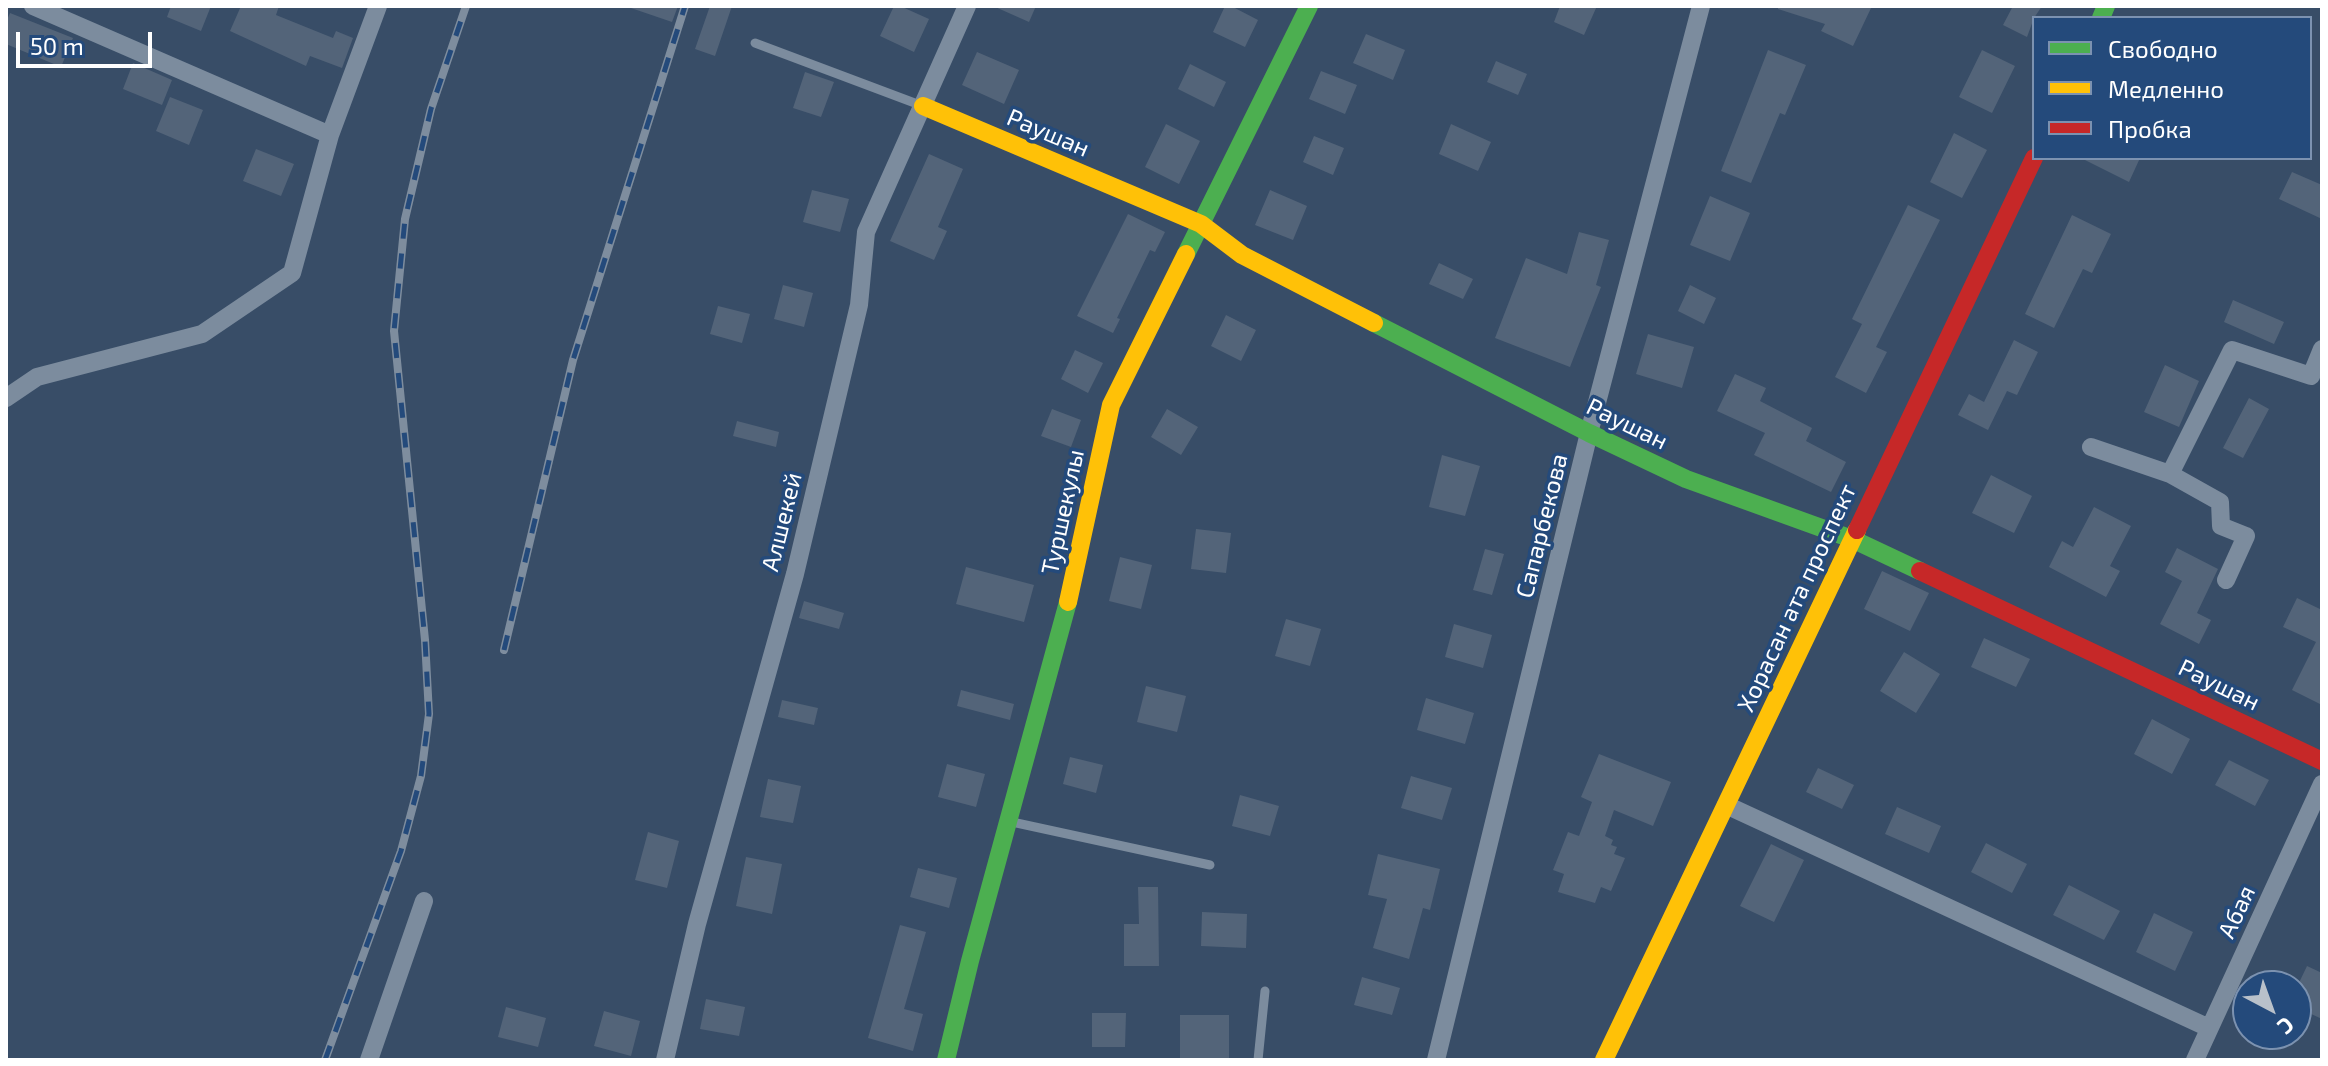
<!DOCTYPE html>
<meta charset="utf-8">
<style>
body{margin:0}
#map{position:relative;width:2328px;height:1066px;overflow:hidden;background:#384d67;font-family:"Exo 2",sans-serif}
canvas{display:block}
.frame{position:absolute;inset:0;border:8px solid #fff;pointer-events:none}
.legend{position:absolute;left:2032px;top:16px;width:280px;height:144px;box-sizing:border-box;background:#244a7b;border:2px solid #7c92b0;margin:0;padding:10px 14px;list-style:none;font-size:24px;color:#fff}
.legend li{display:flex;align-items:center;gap:16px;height:40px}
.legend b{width:40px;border:2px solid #7c92b0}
.north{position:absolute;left:2232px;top:970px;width:80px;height:80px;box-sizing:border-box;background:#244a7b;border:2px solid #7c92b0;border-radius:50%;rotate:139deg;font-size:22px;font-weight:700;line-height:32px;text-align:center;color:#fff}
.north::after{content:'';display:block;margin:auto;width:28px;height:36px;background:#b9c1ca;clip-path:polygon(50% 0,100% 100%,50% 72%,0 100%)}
.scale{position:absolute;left:16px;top:32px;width:136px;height:36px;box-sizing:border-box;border:4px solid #fff;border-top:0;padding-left:10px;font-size:24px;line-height:28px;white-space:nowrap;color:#fff;-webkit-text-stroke:6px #244a7b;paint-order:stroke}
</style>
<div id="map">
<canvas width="2328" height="1066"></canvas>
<div class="frame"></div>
<ul class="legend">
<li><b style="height:10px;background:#4caf50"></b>Свободно</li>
<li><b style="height:10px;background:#ffc107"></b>Медленно</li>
<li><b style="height:10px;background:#c62828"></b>Пробка</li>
</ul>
<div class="north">С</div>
<div class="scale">50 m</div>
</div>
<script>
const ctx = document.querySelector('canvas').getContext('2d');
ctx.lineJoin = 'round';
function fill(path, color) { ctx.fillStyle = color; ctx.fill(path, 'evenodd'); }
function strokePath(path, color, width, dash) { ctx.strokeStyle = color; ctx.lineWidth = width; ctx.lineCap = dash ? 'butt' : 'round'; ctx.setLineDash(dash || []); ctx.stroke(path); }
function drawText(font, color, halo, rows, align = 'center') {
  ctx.font = font + ' "Exo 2",sans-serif'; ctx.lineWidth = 7; ctx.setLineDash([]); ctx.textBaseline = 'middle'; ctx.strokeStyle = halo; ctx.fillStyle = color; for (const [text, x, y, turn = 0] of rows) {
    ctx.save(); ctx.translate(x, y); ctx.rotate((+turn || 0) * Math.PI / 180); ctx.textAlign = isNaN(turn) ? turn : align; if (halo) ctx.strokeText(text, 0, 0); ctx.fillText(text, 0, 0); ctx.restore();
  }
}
const building = new Path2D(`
 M171,6H211L201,31L167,17Z
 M241,6H279L276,15L333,38L336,31L353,38L342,68L310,56L306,66L230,31Z
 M632,6H678L672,22L631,8Z
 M710,6H732L715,56L695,49Z
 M894,6H900L929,19L914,52L880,36Z
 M993,6H1036L1029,22Z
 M1225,6H1231L1258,20L1245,47L1213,32Z
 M1560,6H1597L1584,35L1554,22Z
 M1778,6H1872L1853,46L1821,31L1825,24L1778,9Z
 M2013,6H2042L2034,18L2027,37L2003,25Z
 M10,13L73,38L61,67L6,44V22Z
 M1366,34L1405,50L1393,80L1353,63Z
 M1768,50L1806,65L1785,115L1780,113L1751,183L1721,171Z
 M1982,50L2015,66L1992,113L1959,97Z
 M977,52L1019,70L1004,104L962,85Z
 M1496,61L1527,74L1518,95L1487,82Z
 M133,63L172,80L162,105L123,89Z
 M1190,64L1226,82L1214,107L1178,89Z
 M1321,71L1357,85L1345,114L1309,99Z
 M805,72L834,82L821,117L793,108Z
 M170,97L203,110L189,145L156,131Z
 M1166,124L1200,141L1179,184L1145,167Z
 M1451,124L1491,142L1478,171L1439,154Z
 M1954,133L1987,150L1962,198L1930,182Z
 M1314,136L1344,148L1333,175L1303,162Z
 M256,149L294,164L281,196L243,181Z
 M929,154L963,169L938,227L947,231L934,260L890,241Z
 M2081,158H2140L2129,182Z
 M2292,172L2322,185V219L2279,199Z
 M812,190L849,199L840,232L803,222Z
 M1270,190L1307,206L1293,240L1255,225Z
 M1710,196L1750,213L1730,261L1690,245Z
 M1908,205L1940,220L1876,347L1887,352L1866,393L1835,377L1862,324L1852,319Z
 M1128,214L1165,232L1155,252L1150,250L1117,318L1120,319L1113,333L1077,316Z
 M2072,215L2111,234L2092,273L2083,269L2054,328L2025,314Z
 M1579,232L1609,240L1596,285L1601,287L1570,367L1495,338L1526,258L1567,274Z
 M1439,263L1473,279L1463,299L1429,284Z
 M783,285L813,293L804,327L774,319Z
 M1690,285L1716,298L1704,324L1678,311Z
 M2233,300L2284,322L2274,344L2224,322Z
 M718,306L750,314L742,343L710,334Z
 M1226,315L1256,330L1241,361L1211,346Z
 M1648,334L1694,347L1682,388L1636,374Z
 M2014,340L2038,352L2017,395L2007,391L1988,430L1958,415L1969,394L1984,402Z
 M1075,350L1103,363L1088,393L1061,379Z
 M2165,365L2199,381L2179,427L2144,412Z
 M1735,374L1766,388L1760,401L1812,428L1806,441L1846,462L1831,492L1754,455L1765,433L1717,411Z
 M2249,398L2269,409L2243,458L2223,448Z
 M1052,409L1081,420L1071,447L1041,436Z
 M1167,409L1198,427L1181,455L1151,437Z
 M737,421L779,432L776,447L733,436Z
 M1442,455L1480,466L1465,516L1429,507Z
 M1991,475L2032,496L2014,533L1972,513Z
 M2094,507L2131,526L2110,566L2120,571L2106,597L2049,567L2062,541L2073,547Z
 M1196,529L1231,533L1226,573L1191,569Z
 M2177,548L2218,569L2197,613L2211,620L2199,644L2160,624L2182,581L2165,572Z
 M1485,549L1504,554L1492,595L1473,590Z
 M1120,557L1152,565L1141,609L1109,601Z
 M966,567L1034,585L1024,622L956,604Z
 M1882,571L1929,593L1910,631L1864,609Z
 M2297,598L2322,610V705L2292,690L2316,642L2283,627Z
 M804,601L844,613L839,629L799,618Z
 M1286,619L1321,629L1310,666L1275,656Z
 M1454,624L1492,635L1483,668L1445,657Z
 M1984,638L2030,659L2016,687L1971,667Z
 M1904,652L1940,674L1916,713L1880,691Z
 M1146,686L1186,696L1177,732L1137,722Z
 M961,690L1014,704L1010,720L957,706Z
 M1426,698L1474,713L1465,744L1417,730Z
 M782,700L818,708L814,725L778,717Z
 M2152,719L2190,739L2172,774L2134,754Z
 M1599,754L1671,782L1653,826L1614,810L1605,836L1613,840L1611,845L1617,847L1614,854L1625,858L1611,891L1601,887L1595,903L1558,892L1564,874L1553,870L1568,832L1579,836L1592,802L1581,797Z
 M1070,757L1103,765L1096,793L1063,784Z
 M2229,760L2269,780L2255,806L2215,785Z
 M947,764L985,774L976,807L938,797Z
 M1818,768L1854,785L1842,809L1806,792Z
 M1411,776L1452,788L1442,820L1401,808Z
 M768,779L801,786L793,823L760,817Z
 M1240,795L1279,806L1270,836L1232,826Z
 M1897,807L1941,826L1929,853L1885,834Z
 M648,832L679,841L667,888L635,880Z
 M1986,843L2027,864L2012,893L1971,872Z
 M1771,844L1804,860L1774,922L1740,906Z
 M1378,854L1440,869L1430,910L1423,908L1409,959L1373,948L1387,899L1368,895Z
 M746,857L782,864L772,914L736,906Z
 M918,868L957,878L949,908L910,897Z
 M2069,885L2120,911L2104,940L2053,915Z
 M1138,887H1158L1159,966H1124V924H1139Z
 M1202,912L1247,914L1246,948L1201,946Z
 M2154,913L2193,932L2175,971L2136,952Z
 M900,925L926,932L904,1009L923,1014L913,1051L868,1038Z
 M2307,966L2322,973V1019L2296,1007V989Z
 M1362,977L1400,988L1392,1015L1354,1005Z
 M706,999L745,1007L739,1036L700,1029Z
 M506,1007L546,1018L538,1047L498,1037Z
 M604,1011L640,1021L631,1056L594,1046Z
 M1092,1013H1126L1125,1047H1092Z
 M1180,1015H1229V1058H1180Z`);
const lane = new Path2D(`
 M755,43L920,105
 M1012,822L1210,865
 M1258,1060L1265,991`);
const street = new Path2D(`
 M33,6L330,135
 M6,398L37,377L202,334L292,273L330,135L378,6
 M2091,447L2170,474
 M2226,580L2246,536L2221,526L2220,502L2170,474L2232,350L2311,376L2322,349
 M1726,805L2209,1028
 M369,1060L424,901
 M665,1060L697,924L795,574L859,305L866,232L967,6
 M1436,1060L1589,433L1701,6
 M2195,1060L2322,784`);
const fast = new Path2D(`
 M2101,18L2106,6
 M1186,254L1309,6
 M1374,323L1589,433L1686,479L1852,539L1920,571
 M946,1060L970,961L1068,602`);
const slow = new Path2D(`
 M923,106L1201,224L1242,255L1374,323
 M1068,602L1111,405L1186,254
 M1604,1060L1857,530`);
const jam = new Path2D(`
 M1857,530L2034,158
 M1920,571L2322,761`);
const rail = new Path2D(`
 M504,650L573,360L685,6
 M325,1060L401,851L421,776L429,714L425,640L394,331L405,219L431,109L466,6`);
const streetNames = [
 ["Раушан",1048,133,23],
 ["Раушан",1627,424,26],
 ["Туршекулы",1063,512,-78],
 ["Алшекей",782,522,-76],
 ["Сапарбекова",1542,526,-76],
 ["Хорасан ата проспект",1797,598,-65],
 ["Раушан",2219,685,26],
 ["Абая",2237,912,-65]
];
fill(building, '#536479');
strokePath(lane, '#7c8c9e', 9);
strokePath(street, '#7c8c9e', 18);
strokePath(fast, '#4caf50', 18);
strokePath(slow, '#ffc107', 18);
strokePath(jam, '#c62828', 18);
strokePath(rail, '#7e8d9e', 8);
strokePath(rail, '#244a7b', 5, [15]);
drawText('24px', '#fff', '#244a7b', streetNames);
</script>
